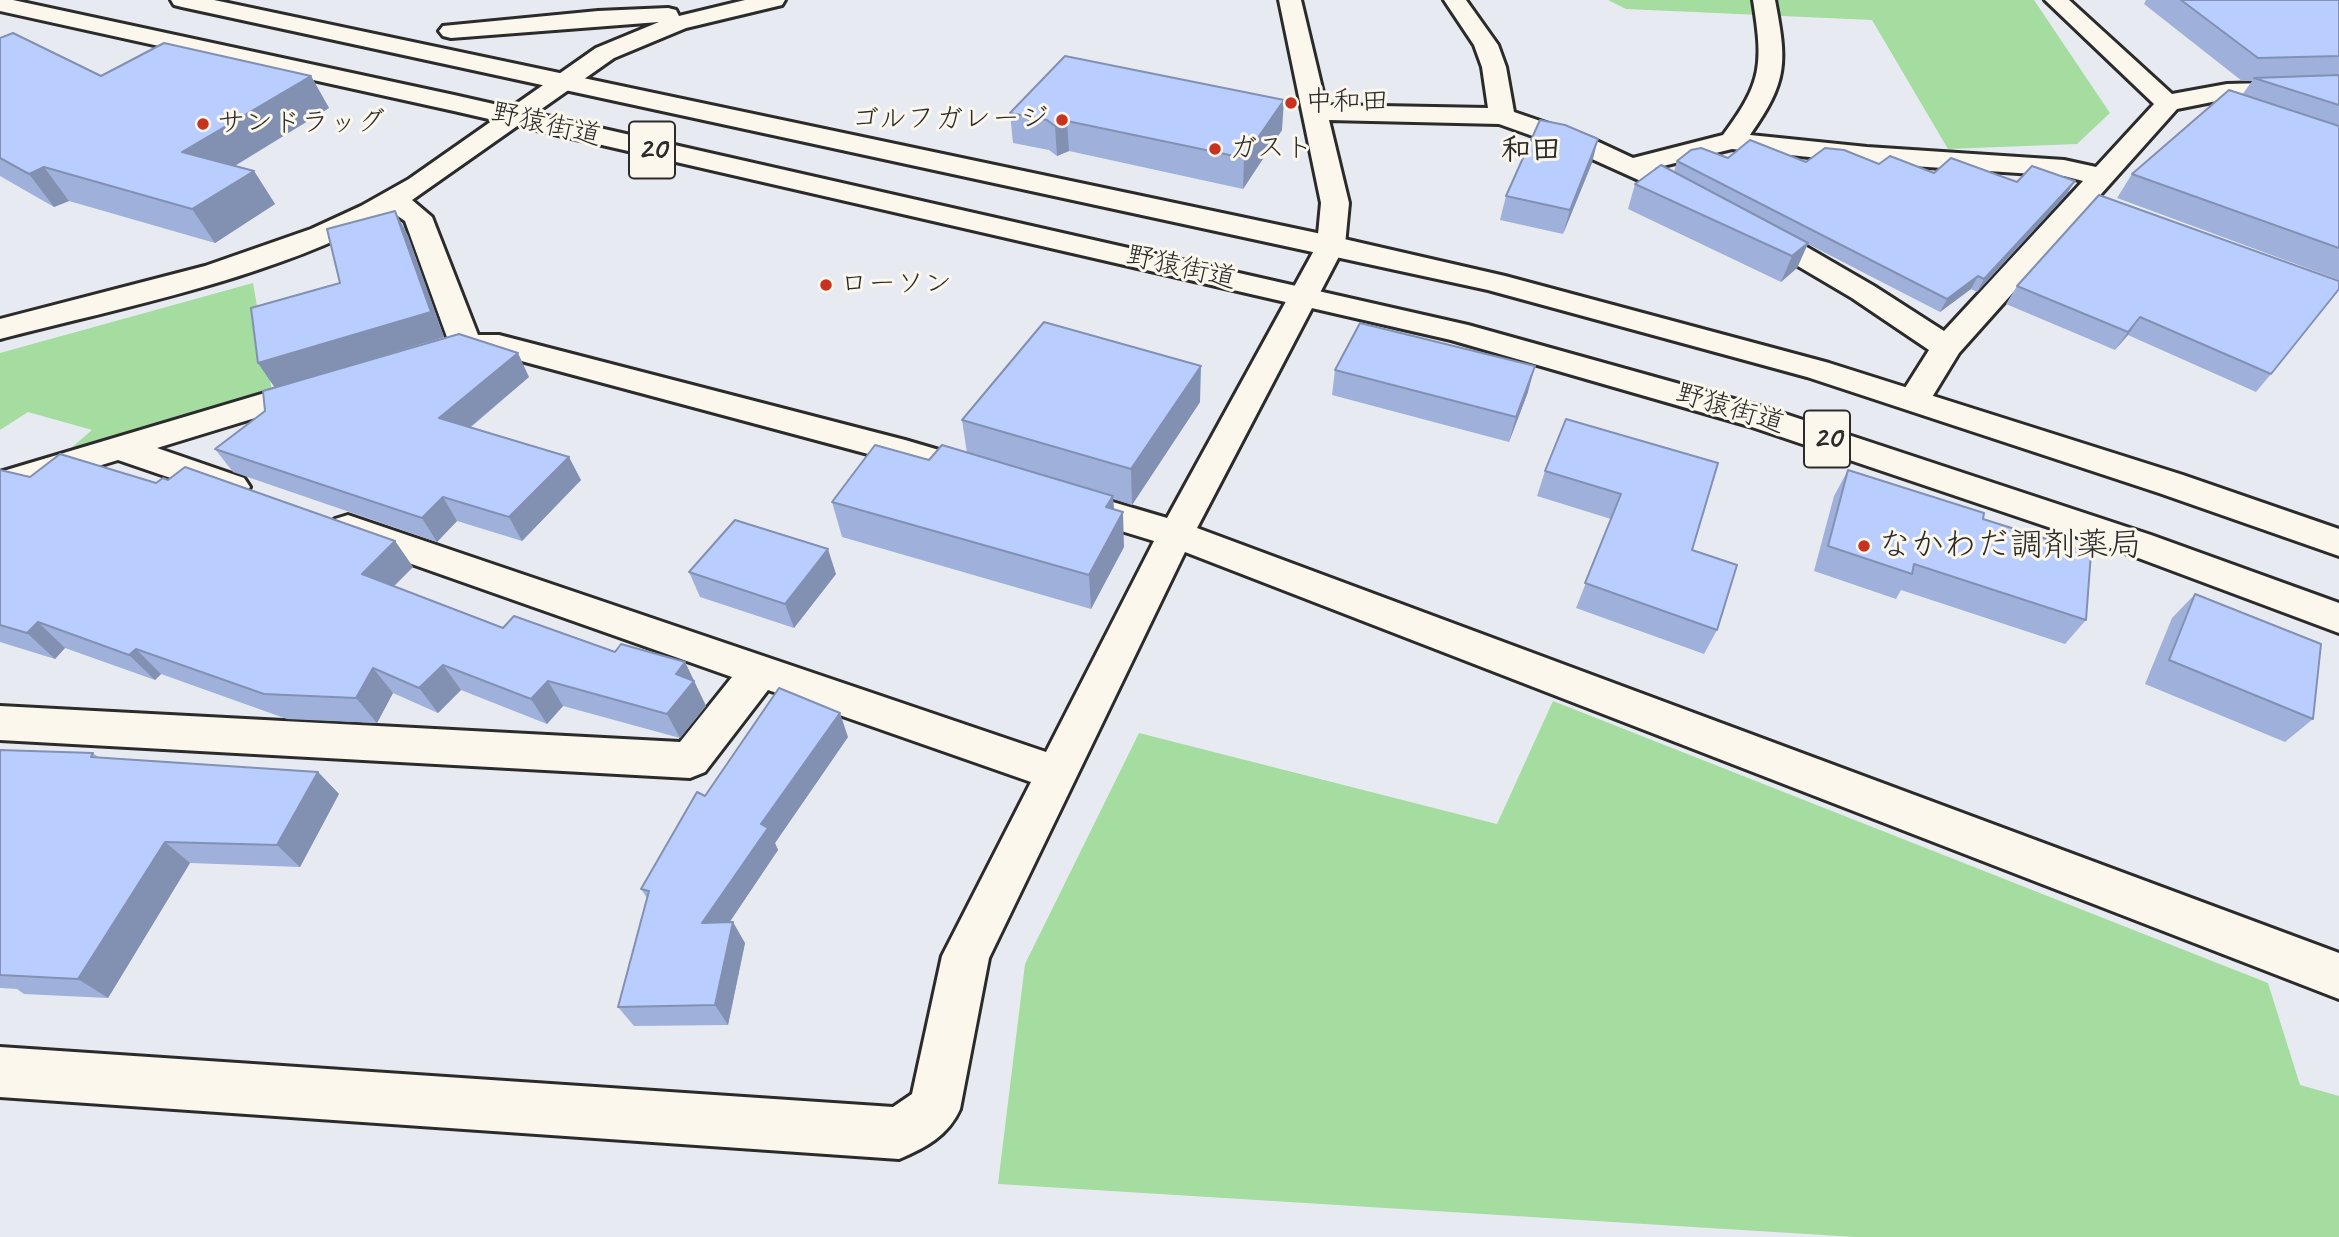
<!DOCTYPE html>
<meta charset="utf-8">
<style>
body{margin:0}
canvas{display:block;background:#e7ebf1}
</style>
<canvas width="2339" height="1237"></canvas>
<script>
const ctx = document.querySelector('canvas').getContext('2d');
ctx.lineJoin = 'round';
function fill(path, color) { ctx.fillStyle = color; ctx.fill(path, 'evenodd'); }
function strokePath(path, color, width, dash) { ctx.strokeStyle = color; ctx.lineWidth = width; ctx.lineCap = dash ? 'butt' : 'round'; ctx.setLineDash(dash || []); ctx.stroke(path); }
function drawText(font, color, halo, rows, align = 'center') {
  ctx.font = font + ' Caveat,"Klee One",sans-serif'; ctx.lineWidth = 6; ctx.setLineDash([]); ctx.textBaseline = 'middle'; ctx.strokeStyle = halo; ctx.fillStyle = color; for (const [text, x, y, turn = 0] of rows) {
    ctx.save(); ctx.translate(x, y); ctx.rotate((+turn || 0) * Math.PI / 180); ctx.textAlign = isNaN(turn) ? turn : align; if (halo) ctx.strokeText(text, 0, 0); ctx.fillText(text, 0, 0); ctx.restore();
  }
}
const green = new Path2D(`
 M1608,0H2034L2110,113L2077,144L1948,149L1872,20L1626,9Z
 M253,283L272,391L64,454L92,430L28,412L0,430V353Z
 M1553,701L2268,983L2300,1085L2339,1096V1237H1855L998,1184L1025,964L1139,733L1497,824Z`);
const minor = new Path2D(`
 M745,0H785L782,5L686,28L614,58L412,200L432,217L478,335H499L905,440L990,465L995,474L990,483L978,486L898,462L499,355H467L440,362L429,359L424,352L429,345L448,340L405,221L392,212C278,277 127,306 0,339V319L205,266L311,229L361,206L409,179L596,48L659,22L451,38L443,36L439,31L443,26L598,11L668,8L676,10L679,16Z
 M1279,0H1301L1326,105L1488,108L1482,67L1474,45L1444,0H1466L1498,45L1506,67L1514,112L1590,138L1633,158L1723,135C1763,82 1763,64 1753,0H1775C1787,63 1788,81 1750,135L1867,147L2064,160L2096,167L2154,104L2045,0H2069L2172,94L2227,84L2339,81V95L2227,99L2177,109L1959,353L1926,407L1914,410L1902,407L1898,399L1929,350L1852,298L1747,236L1743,230L1747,224L1757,221L1767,224L1874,286L1944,331L2083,181L2064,176L1867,163L1732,149L1655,168L1704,191L1708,197L1704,203L1694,205L1572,150L1499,124L1329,120L1349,203L1345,245L1197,528L2339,953V999L1185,552L989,958L960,1109C948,1136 925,1148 899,1159L0,1097V1047L893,1107L912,1094L942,956L1031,782L768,690L705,772L690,778L0,740V706L680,742L732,677L335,537L330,528L335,519L348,515L1046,752L1154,541L1059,512L1054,503L1059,494L1072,490L1167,518L1317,245L1321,203Z
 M315,378L327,382L331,389L327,396L157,448L244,478L250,487L244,496L232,499L118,460L0,496V472Z`);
const major = new Path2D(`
 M0,0H13L454,95L1468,325L1773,410L2151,535L2339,603V633L2125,553L1749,426L1451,340L454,111L0,11Z
 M171,0H214L1331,236L1505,276L1829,363L2183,475L2339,529V556L2159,493L1807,377L1488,290L182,7L174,5Z`);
const wall = new Path2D(`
 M2146,0H2339V280L2117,198L2132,174L2242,95L2252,81H2242L2144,4Z
 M0,38L101,76H311L329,108L235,166L254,171L275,204L215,243L69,201L54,207L0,176Z
 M1010,113L1282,130L1243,189L1069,151L1057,156L1049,150L1013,143Z
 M1728,158L1806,162L1879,164L1934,173L2017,182L2067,194L1977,292L1971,289L1940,312L1808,244L1797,268L1781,282L1628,209L1635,184L1674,172L1677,161Z
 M1592,163L1563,234L1500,220L1506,196Z
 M395,211L408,236L444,337L342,368L529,377L470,428L581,480L522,541L457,521L437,542L233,472L215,449L265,411L275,387L258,363L340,283Z
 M2339,281L2271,374L2256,392L2128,335L2115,350L2006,304L2017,286Z
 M1335,370L1528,392L1509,442L1332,395Z
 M1200,402L1132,505L1113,499L1114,509L1124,547L1091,609L842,537L832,502L929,460L967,453L962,420Z
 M1566,419L1692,550L1717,630L1704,654L1576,608L1611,519L1537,496L1545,471Z
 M0,470L30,477L156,483L168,480L395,541L413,567L394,586L503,628L615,652L685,662L706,706L680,738L563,706L547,724L461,690L438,713L393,693L377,723L287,719L161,674L155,680L65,648L55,659L0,642Z
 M1848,470L1983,519L2086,620L2065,644L1901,590L1896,599L1814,571L1834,496Z
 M689,572L836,574L794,628L700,597Z
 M2195,594L2313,719L2285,742L2145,684L2172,618Z
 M848,737L775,843L778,850L729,922L745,943L728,1025L634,1026L618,1007L647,898L641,889L705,796Z
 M0,750L93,753L98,757L318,772L339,794L300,867L190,863L108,998L24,994L17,989L0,988Z`);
const shadedWall = new Path2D(`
 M311,76L329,108L203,185L182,152Z
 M1284,100L1282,130L1243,189L1244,158Z
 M1067,121L1069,151L1057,156L1055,126Z
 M1598,139L1592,163L1563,234L1570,210Z
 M44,167L69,201L54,207L29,174Z
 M254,171L275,204L215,243L192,209Z
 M2075,181L2067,194L1977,292L1984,279Z
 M395,211L408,236L444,337L275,388L258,363L431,312Z
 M1808,243L1797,268L1781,282L1792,256Z
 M1978,276L1971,289L1940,312L1947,299Z
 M2140,317L2128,335L2115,350L2128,332Z
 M518,353L529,377L452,442L439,418Z
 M1201,366L1200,402L1132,505L1131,469Z
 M1535,366L1528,392L1509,442L1516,417Z
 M569,457L581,480L522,541L509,517Z
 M1113,496L1115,528L1123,512L1124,547L1091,609L1089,575L1106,507Z
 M443,497L457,521L437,542L422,518Z
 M395,541L413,567L381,599L362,574Z
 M828,549L836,574L794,628L785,604Z
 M38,622L65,648L55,659L27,633Z
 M136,649L161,674L155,680L129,655Z
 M685,662L706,706L680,738L667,714L676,674Z
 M443,665L461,690L438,713L419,688Z
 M373,668L393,693L377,723L356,698Z
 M548,681L563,706L547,724L531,699Z
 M840,713L848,737L775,843L778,850L715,944L702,923L761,824Z
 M318,772L339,794L300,867L277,845Z
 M165,842L190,863L108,998L78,979Z
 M733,922L745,943L728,1025L715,1005Z`);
const building = new Path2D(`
 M2181,0H2339V56L2258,58Z
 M13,33L101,76L164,43L311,76L182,152L254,171L192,209L44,167L29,174L0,158V38Z
 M1065,56L1284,100L1244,158L1067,121L1055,126L1047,120L1010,113Z
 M2339,75V105L2254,78Z
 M2229,90L2339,126V248L2132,174Z
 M1540,120L1565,125L1598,139L1570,210L1506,196Z
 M1750,140L1806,162L1825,148L1844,150L1879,164L1890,156L1934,173L1951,158L2017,182L2032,166L2075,181L1984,279L1978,276L1947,299L1677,161L1691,150L1701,148L1728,158Z
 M1661,165L1808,243L1792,256L1635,184Z
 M2099,195L2339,281V289L2271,374L2140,317L2128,332L2017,286Z
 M395,211L431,312L258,363L251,308L340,283L327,229Z
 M1044,322L1201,366L1131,469L962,420Z
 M1360,323L1535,366L1516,417L1335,370Z
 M459,334L518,353L439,418L569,457L509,517L443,497L422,518L215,449L265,411L263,391Z
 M1566,419L1718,463L1692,550L1737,565L1717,630L1585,583L1621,494L1545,471Z
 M875,445L929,460L942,445L1113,496L1106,507L1123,512L1089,575L832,502Z
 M60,454L156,483L163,478L168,480L185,467L395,541L362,574L503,628L514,616L615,652L621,644L685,662L676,674L694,681L667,714L548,681L531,699L443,665L419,688L373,668L356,698L264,694L136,649L129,655L38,622L27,633L0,625V470L30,477Z
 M1848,470L1984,513L1983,519L2091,553L2086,620L1914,564L1912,574L1828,546Z
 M735,520L828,549L785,604L689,572Z
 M2195,594L2321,644L2313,719L2169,660Z
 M779,688L840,713L761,824L768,828L702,923L733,922L715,1005L618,1007L649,891L641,889L697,792L705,796Z
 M0,750L93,753L91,757L318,772L277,845L165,842L78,979L0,975Z`);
const markers = [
 [1291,103,7,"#c8321e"],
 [1062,120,7,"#c8321e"],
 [203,124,7,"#c8321e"],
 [1215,149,7,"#c8321e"],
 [826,285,7,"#c8321e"],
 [1864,546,7,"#c8321e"]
];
const farPoinames = [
 ["中和田",1305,103],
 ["ゴルフガレージ",1048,120,"right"],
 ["サンドラッグ",217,124],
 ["ガスト",1229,149],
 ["ローソン",840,285]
];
const farStreetnames = [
 ["野猿街道",546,125,13],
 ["野猿街道",1181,268,13],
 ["野猿街道",1730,409,17]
];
const farNeighbourhoodnames = [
 ["和田",1531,151]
];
const shields = [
 [652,150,46],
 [1827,439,46]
];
const shieldNames = [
 ["20",652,150],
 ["20",1827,439]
];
const poiNames = [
 ["なかわだ調剤薬局",1878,546]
];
fill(green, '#a5dca0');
strokePath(minor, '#2b2b2b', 6);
strokePath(major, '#2b2b2b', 6);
fill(minor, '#fbf7ec');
fill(major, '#fbf7ec');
fill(wall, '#9fb1da');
fill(shadedWall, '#8290b2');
fill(building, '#b9cefe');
strokePath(building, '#8290b2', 2);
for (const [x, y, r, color] of markers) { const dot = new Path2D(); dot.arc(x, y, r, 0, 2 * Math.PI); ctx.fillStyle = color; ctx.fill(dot); strokePath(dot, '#fbf7ec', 2.5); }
drawText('28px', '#2b2b2b', '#fbf7ec', farPoinames, 'left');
drawText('28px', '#2b2b2b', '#fbf7ec', farStreetnames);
drawText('bold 30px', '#2b2b2b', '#fbf7ec', farNeighbourhoodnames);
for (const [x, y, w] of shields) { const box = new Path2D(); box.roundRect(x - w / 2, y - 28.5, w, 57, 5); ctx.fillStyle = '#fbf7ec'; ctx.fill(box); strokePath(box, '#2b2b2b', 2); }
drawText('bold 32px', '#2b2b2b', null, shieldNames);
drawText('33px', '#2b2b2b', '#fbf7ec', poiNames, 'left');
</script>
